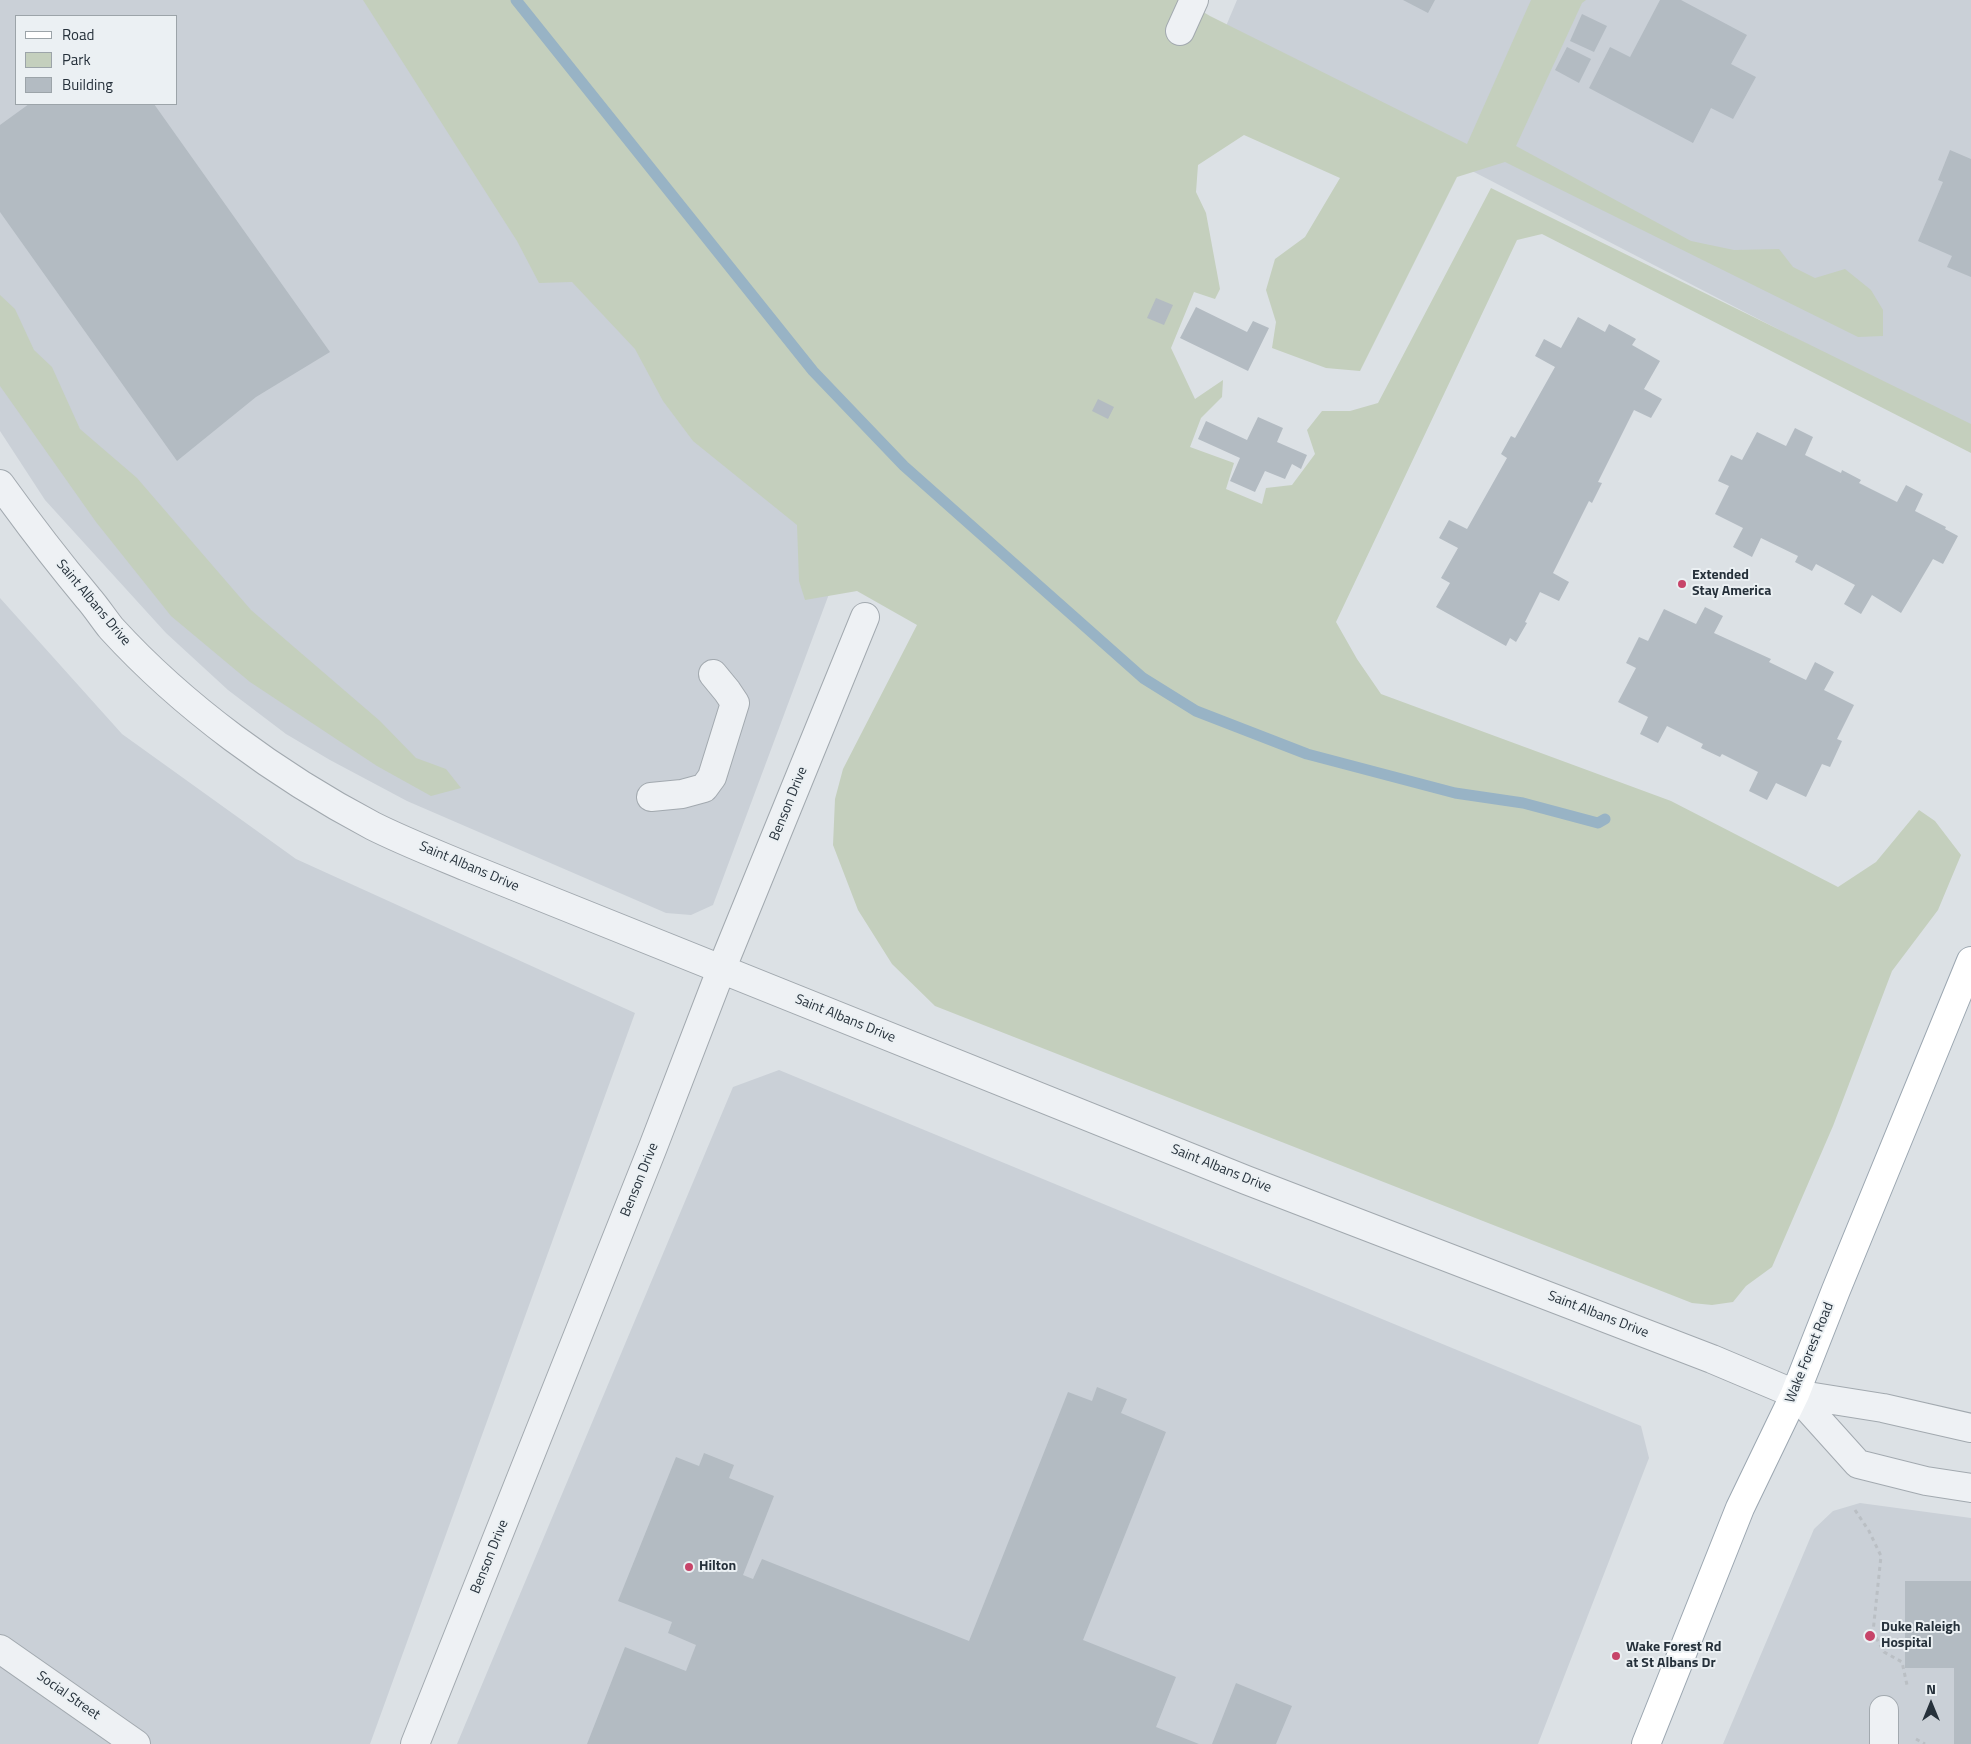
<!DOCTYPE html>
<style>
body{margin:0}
#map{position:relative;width:1971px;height:1744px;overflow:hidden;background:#dce1e5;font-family:"Titillium Web",sans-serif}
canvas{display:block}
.legend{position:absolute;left:15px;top:15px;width:162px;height:90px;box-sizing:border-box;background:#ebf0f3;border:1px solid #9ca4a9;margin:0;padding:6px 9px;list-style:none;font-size:15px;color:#26313b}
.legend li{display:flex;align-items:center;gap:10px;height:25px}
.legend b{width:25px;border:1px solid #9ca4a9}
.north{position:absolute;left:1906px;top:1679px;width:50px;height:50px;-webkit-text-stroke:4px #ebf0f3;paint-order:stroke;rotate:0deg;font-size:14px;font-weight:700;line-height:20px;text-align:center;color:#26313b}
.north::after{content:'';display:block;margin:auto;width:18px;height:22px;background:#26313b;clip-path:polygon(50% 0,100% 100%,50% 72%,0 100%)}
</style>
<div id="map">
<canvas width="1971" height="1744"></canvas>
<ul class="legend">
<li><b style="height:6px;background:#fff"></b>Road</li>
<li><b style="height:14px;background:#c4cfbd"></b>Park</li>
<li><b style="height:14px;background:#b3bbc2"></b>Building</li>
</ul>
<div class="north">N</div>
</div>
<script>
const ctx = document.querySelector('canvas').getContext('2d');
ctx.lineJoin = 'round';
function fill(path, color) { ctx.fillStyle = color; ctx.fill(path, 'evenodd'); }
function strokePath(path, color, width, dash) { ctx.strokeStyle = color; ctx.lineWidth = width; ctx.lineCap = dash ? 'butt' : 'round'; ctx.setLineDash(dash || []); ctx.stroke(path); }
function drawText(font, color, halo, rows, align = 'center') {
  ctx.font = font + ' "Titillium Web",sans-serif'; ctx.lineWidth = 4; ctx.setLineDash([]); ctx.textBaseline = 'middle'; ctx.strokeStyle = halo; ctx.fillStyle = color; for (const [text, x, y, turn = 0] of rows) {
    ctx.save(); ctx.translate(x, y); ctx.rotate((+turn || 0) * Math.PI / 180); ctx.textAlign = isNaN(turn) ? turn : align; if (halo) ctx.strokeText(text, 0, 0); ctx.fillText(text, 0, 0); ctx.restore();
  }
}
const built = new Path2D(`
 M0,0H565L832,586L713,905L691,915L666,913L407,801L330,760L286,734L228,690L166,633L45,500L0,431ZM16,16H176V104H16Z
 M1237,0H1971V429L1476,173L1218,45Z
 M0,598L122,734L296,859L635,1013L370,1744H0Z
 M779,1070L1641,1426L1649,1458L1538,1744H457L733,1087Z
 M1860,1503L1971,1518V1744H1723L1814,1529L1833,1511Z`);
const green = new Path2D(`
 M363,0H1183L1210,16L1467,144L1531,0H1586L1582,3L1516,146L1691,241L1734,250L1779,249L1793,267L1815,278L1845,269L1871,290L1883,310V336L1858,337L1505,162L1457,177L1360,371L1326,368L1272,348L1276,322L1266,290L1275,259L1305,237L1340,178L1244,135L1198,165L1196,192L1206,213L1220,289L1215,299L1194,292L1171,348L1195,399L1223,380L1222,397L1201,418L1190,447L1234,463L1226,489L1262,504L1266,488L1292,485L1315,454L1307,430L1322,411H1350L1378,403L1491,188L1971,424V453L1542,234L1517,240L1336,622L1357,659L1381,694L1671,801L1838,887L1876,862L1919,810L1935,821L1961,855L1938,910L1892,971L1833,1126L1772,1267L1746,1286L1733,1302L1712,1305L1692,1303L935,1006L892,964L858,910L833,845L835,799L843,769L917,625L857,591L805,600L799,581L797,525L693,441L663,401L635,349L572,282L539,283L517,241Z
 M0,295L15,309L34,350L52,367L80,429L137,478L251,610L380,721L416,758L446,769L461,788L431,796L377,766L250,682L171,616L96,522L0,386Z`);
const stream = new Path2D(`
 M516,0L813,371L904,466L1143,678L1196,711L1307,754L1455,793L1523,803L1598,823L1605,819`);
const building = new Path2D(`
 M1403,0H1435L1428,13Z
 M1660,0H1681L1747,35L1731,64L1756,77L1733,119L1711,108L1693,143L1589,88L1610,47L1630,57Z
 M1582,14L1607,26L1594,52L1570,41Z
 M1567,47L1591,59L1579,83L1555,70Z
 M29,104H154L330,352L256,397L177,461L0,212V125Z
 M1950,150L1971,159V277L1947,267L1952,256L1918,241L1943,182L1938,180Z
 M1156,298L1173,305L1164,325L1147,318Z
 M1196,307L1247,332L1253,321L1269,328L1248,371L1180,338Z
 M1578,317L1605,332L1609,324L1636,339L1632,345L1660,361L1644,389L1662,399L1651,418L1634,410L1598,482L1602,483L1592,503L1589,501L1553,573L1569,582L1559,601L1540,592L1525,622L1527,623L1516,642L1510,638L1506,646L1436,607L1450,583L1441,578L1458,548L1439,538L1449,520L1467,529L1507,458L1501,454L1511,436L1515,438L1555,367L1535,356L1544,339L1561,348Z
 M1098,399L1114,407L1108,419L1092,411Z
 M1258,417L1283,428L1277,442L1307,455L1301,469L1292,464L1285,479L1265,471L1255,492L1230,481L1240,458L1198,439L1206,421L1247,440Z
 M1795,428L1813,437L1805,455L1841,473L1842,470L1861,480L1859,483L1897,502L1906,485L1923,494L1915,511L1946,527L1945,529L1958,536L1943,564L1933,559L1901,613L1872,595L1861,614L1844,604L1855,585L1816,564L1812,571L1795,562L1798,556L1761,538L1752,557L1733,547L1743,528L1715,514L1729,486L1718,481L1731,455L1742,460L1757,432L1786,446Z
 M1705,607L1723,616L1714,633L1771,659L1769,662L1806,680L1815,662L1834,672L1824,690L1854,705L1837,739L1842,741L1830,767L1822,764L1806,797L1776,783L1767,800L1749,791L1758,772L1722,754L1720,757L1701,748L1703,744L1667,726L1658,743L1640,734L1648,717L1618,702L1636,668L1626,663L1639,637L1648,641L1664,609L1696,624Z
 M1097,1387L1127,1399L1121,1413L1166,1432L1083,1640L1176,1677L1156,1727L1199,1744H587L625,1647L686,1671L696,1645L668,1633L672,1622L618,1601L676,1457L699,1466L704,1453L734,1465L729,1478L774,1496L743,1575L753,1579L762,1559L969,1641L1068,1392L1092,1401Z
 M1905,1581H1971V1744H1954V1668H1905Z
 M1236,1683L1292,1706L1276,1744H1212Z`);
const path = new Path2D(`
 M1855,1510L1869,1531L1881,1556L1873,1632L1884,1652L1902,1662L1907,1685
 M1916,1739L1925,1744`);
const minor = new Path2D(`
 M1180,31L1194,0
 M0,484C28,523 57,561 88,598C96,607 103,618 111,628C183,707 278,776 373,826C403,841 436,854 467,867L1246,1180L1712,1359L1795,1394L1883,1408L1971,1428
 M651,797L682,794L704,788L712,777L735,703L727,691L713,674
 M1795,1394L1858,1464L1926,1481L1971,1488
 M0,1649L136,1744
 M1884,1710V1744
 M415,1744L653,1147L721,970L865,617`);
const major = new Path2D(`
 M1646,1744L1740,1508L1795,1394L1836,1290L1971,961`);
const markers = [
 [1682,584,5,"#c74469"],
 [689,1567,5,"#c74469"],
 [1870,1636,6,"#c74469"],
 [1616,1656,5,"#c74469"]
];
const poiNames = [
 ["Extended",1692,576],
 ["Stay America",1692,592],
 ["Hilton",699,1567],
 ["Duke Raleigh",1881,1628],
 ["Hospital",1881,1644],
 ["Wake Forest Rd",1626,1648],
 ["at St Albans Dr",1626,1664]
];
const streetNames = [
 ["Saint Albans Drive",93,603,50],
 ["Benson Drive",789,804,-68],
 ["Saint Albans Drive",469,867,23],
 ["Saint Albans Drive",845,1019,22],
 ["Saint Albans Drive",1221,1169,22],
 ["Benson Drive",640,1180,-68],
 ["Saint Albans Drive",1598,1315,21],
 ["Wake Forest Road",1810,1353,-68],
 ["Benson Drive",490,1557,-68],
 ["Social Street",68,1696,35]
];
fill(built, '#cad0d7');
fill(green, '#c4cfbd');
strokePath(stream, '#98b3c5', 11);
fill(building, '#b3bbc2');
strokePath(minor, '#a2a9af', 30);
strokePath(major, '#9ca7b1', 30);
strokePath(path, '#babfc4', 3, [4, 4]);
strokePath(minor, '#eef1f4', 28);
strokePath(major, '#fff', 28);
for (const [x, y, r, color] of markers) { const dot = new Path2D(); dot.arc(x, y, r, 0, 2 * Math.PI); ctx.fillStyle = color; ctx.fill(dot); strokePath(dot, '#ebf0f3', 2); }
drawText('bold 14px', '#26313b', '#ebf0f3', poiNames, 'left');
drawText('14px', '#26313b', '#ebf0f3', streetNames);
</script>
